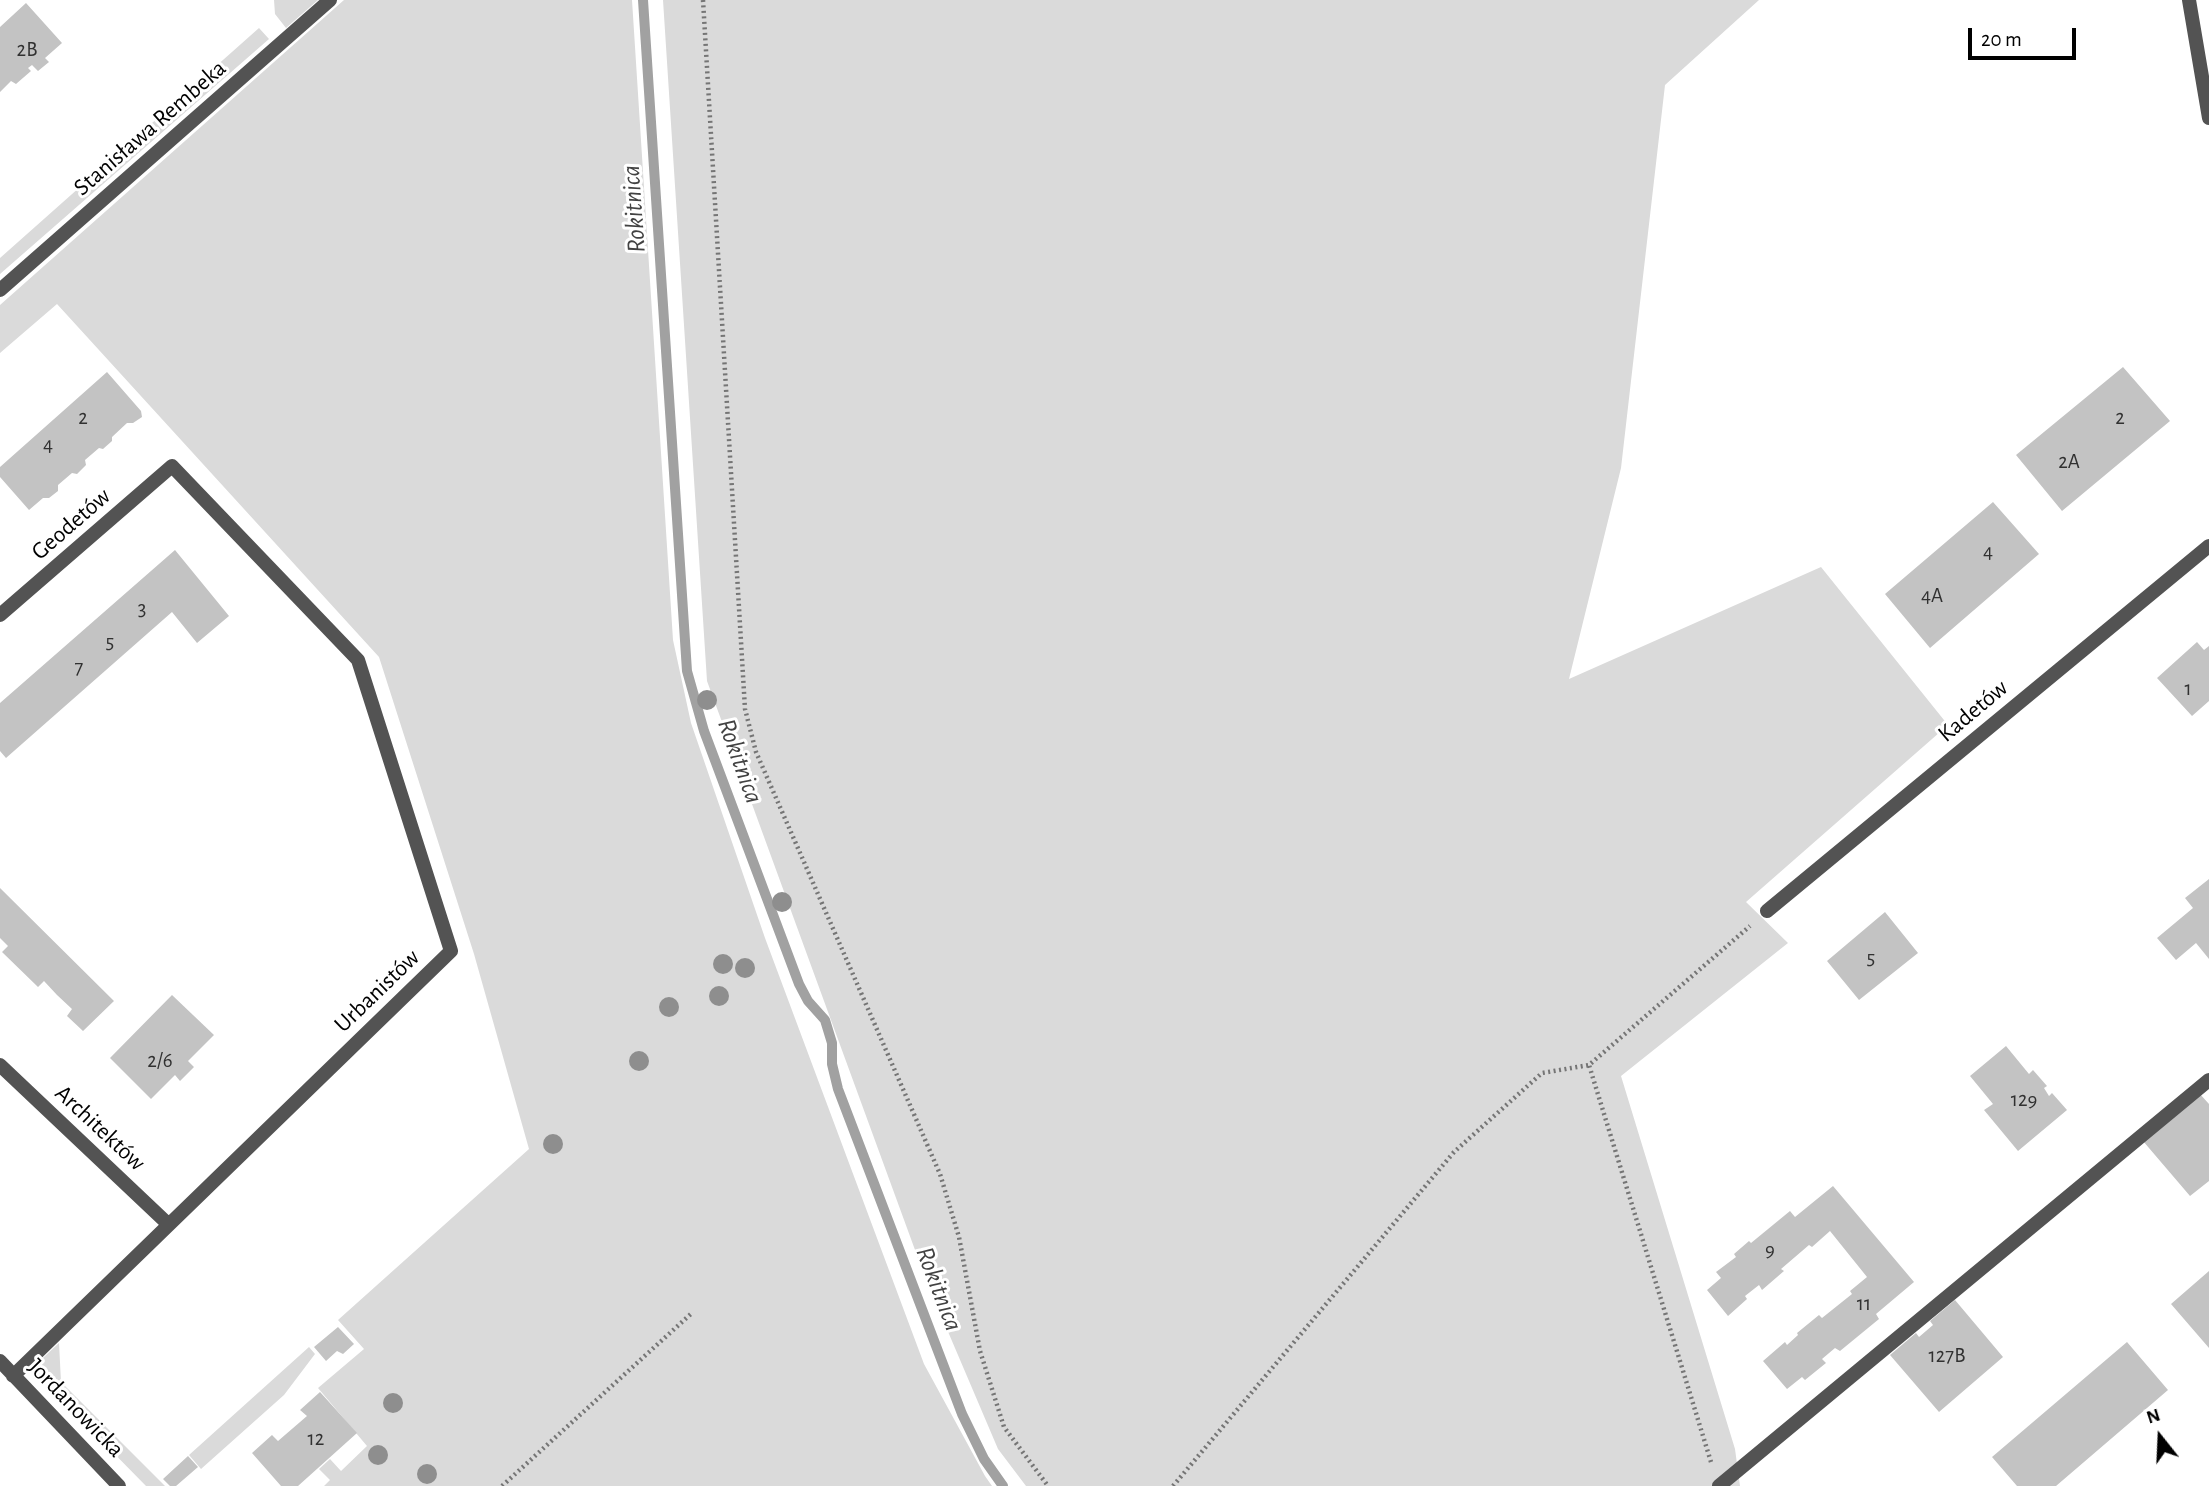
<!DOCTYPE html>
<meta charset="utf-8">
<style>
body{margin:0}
#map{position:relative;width:2209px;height:1486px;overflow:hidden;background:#fff;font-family:"Alegreya Sans",sans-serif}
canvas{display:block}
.north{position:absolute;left:2125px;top:1402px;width:70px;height:70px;-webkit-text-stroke:5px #fff;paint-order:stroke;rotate:342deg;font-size:19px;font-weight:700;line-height:28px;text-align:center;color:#000}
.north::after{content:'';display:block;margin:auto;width:24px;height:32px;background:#000;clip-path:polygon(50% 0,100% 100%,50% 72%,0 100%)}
.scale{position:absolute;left:1968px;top:28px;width:108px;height:32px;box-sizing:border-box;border:4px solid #000;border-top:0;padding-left:9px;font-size:21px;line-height:24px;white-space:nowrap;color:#000;-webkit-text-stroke:5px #fff;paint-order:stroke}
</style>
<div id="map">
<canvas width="2209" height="1486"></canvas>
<div class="north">N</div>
<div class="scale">20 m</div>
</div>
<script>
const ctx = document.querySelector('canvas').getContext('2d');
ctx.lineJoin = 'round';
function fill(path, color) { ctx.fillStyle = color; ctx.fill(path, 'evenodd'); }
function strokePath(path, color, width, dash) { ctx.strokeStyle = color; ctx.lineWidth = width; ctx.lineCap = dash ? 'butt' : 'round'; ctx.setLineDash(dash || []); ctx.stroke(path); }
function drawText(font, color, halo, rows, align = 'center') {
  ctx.font = font + ' "Alegreya Sans",sans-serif'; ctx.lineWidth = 6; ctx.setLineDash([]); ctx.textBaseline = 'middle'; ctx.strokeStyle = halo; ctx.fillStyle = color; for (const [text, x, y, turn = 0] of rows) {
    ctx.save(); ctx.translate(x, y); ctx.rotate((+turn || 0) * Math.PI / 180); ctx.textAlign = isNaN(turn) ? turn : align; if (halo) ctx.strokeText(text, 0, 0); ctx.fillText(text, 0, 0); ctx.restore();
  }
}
const green = new Path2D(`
 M274,0H318L286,28L275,14Z
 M344,0H632L673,640L691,723L765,938L924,1364L985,1476L992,1486H324L330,1480L319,1469L330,1459L341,1471L367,1446L318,1388L364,1349L338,1320L529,1149L474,954L379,657L57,304L0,353V305Z
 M663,0H1759L1665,85L1621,468L1569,679L1821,567L1948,725L1746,902L1788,943L1621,1076L1735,1449L1740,1486H1026L998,1449L926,1280L707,681Z
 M259,28L269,39L0,274V258Z
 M59,1343L61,1382L165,1486H146L31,1369Z
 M309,1347L315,1354L284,1395L201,1469L189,1455Z`);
const stream = new Path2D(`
 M643,0L687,671L704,731L799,984L808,1001L825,1020L832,1043V1064L838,1089L962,1414L984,1459L1003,1486`);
const building = new Path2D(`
 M26,3L62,43L45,58L49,62L38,71L32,65L28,68L31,71L16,84L11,81L0,92V27Z
 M2123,367L2170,421L2062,511L2016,455Z
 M107,372L141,411L142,417L133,423H127L112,437V441L103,449L99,448L85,460L86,465L77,474L72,473L58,485V491L49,498H43L29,510L0,477V467Z
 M1993,502L2039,554L1930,648L1885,594Z
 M175,550L229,616L197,643L172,612L6,758L0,751V703Z
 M2197,642L2204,650L2209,646V701L2192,716L2157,678Z
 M2209,879V959L2196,943L2176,960L2157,938L2193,908L2185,898Z
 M0,888L114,1001L83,1031L67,1016L72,1009L57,995L44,981L38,987L2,952L8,946L0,938Z
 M1885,912L1918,953L1859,1000L1827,961Z
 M172,995L214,1035L188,1061L194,1067L180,1081L175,1075L151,1099L110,1058Z
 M2006,1046L2029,1074L2033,1070L2047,1086L2044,1088L2049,1096L2052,1093L2067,1110L2018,1151L1984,1110L1993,1104L1970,1076Z
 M2199,1093L2209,1104V1181L2190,1196L2143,1141Z
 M1833,1186L1914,1282L1876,1314L1879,1319L1840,1351L1835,1348L1822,1359L1826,1363L1805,1380L1802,1377L1787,1389L1763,1361L1785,1342L1787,1345L1798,1335L1797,1333L1819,1315L1822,1318L1852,1294L1850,1291L1867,1277L1830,1231L1812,1247L1809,1245L1781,1269L1784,1271L1762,1290L1759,1285L1745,1296L1747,1299L1728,1316L1707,1290L1721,1278L1716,1272L1736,1257L1734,1254L1749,1241L1751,1243L1790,1211L1795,1217Z
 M2209,1271V1348L2171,1304Z
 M1955,1300L2003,1357L1939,1412L1890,1355L1916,1333L1919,1337L1933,1325L1930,1321Z
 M338,1327L354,1344L343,1354L337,1351L326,1361L314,1347Z
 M2127,1342L2168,1390L2056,1486H2017L1992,1457Z
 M320,1392L357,1433L298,1486H281L252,1453L272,1435L278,1441L307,1416L300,1410Z
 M188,1456L198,1467L176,1486H170L163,1479Z`);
const path = new Path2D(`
 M703,0L745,709L756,752L940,1174L959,1237L980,1351L1004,1427L1048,1486
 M1711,1462L1589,1065L1750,926
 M502,1486L693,1312
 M1173,1486L1454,1152L1542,1073L1589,1065`);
const street = new Path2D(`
 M2189,0L2209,118
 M0,290L330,0
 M0,615L172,466L358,660L451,951L13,1376
 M1767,911L2209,546
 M0,1065L168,1224
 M0,1361L119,1486
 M1719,1486L2209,1080`);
const trees = [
 [707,700],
 [782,902],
 [723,964],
 [745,968],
 [719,996],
 [669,1007],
 [639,1061],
 [553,1144],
 [393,1403],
 [378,1455],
 [427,1474]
];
const numberNames = [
 ["2B",27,50],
 ["2",83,418],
 ["2",2120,418],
 ["4",48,445],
 ["2A",2069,462],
 ["4",1988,552],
 ["4A",1932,596],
 ["3",142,609],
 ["5",110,642],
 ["7",79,668],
 ["1",2188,689],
 ["5",1871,958],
 ["2/6",160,1061],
 ["129",2024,1100],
 ["9",1770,1250],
 ["11",1864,1304],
 ["127B",1947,1356],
 ["12",316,1439]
];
const streetNames = [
 ["Stanisława Rembeka",150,128,-41],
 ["Geodetów",71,524,-41],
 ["Kadetów",1973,711,-40],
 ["Urbanistów",377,991,-44],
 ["Architektów",100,1128,43],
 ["Jordanowicka",76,1408,46]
];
const waterNames = [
 ["Rokitnica",634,209,-94],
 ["Rokitnica",740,761,70],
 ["Rokitnica",939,1289,69]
];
fill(green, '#dadada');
strokePath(stream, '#a1a1a1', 10);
fill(building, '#c3c3c3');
strokePath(path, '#757575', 4.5, [2, 3.5]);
strokePath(street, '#535353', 14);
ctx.fillStyle = '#8e8e8e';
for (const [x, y] of trees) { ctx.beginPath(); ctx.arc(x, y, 10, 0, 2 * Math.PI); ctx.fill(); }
drawText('21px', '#313131', null, numberNames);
drawText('24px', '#000', '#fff', streetNames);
drawText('italic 26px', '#424242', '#fff', waterNames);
</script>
